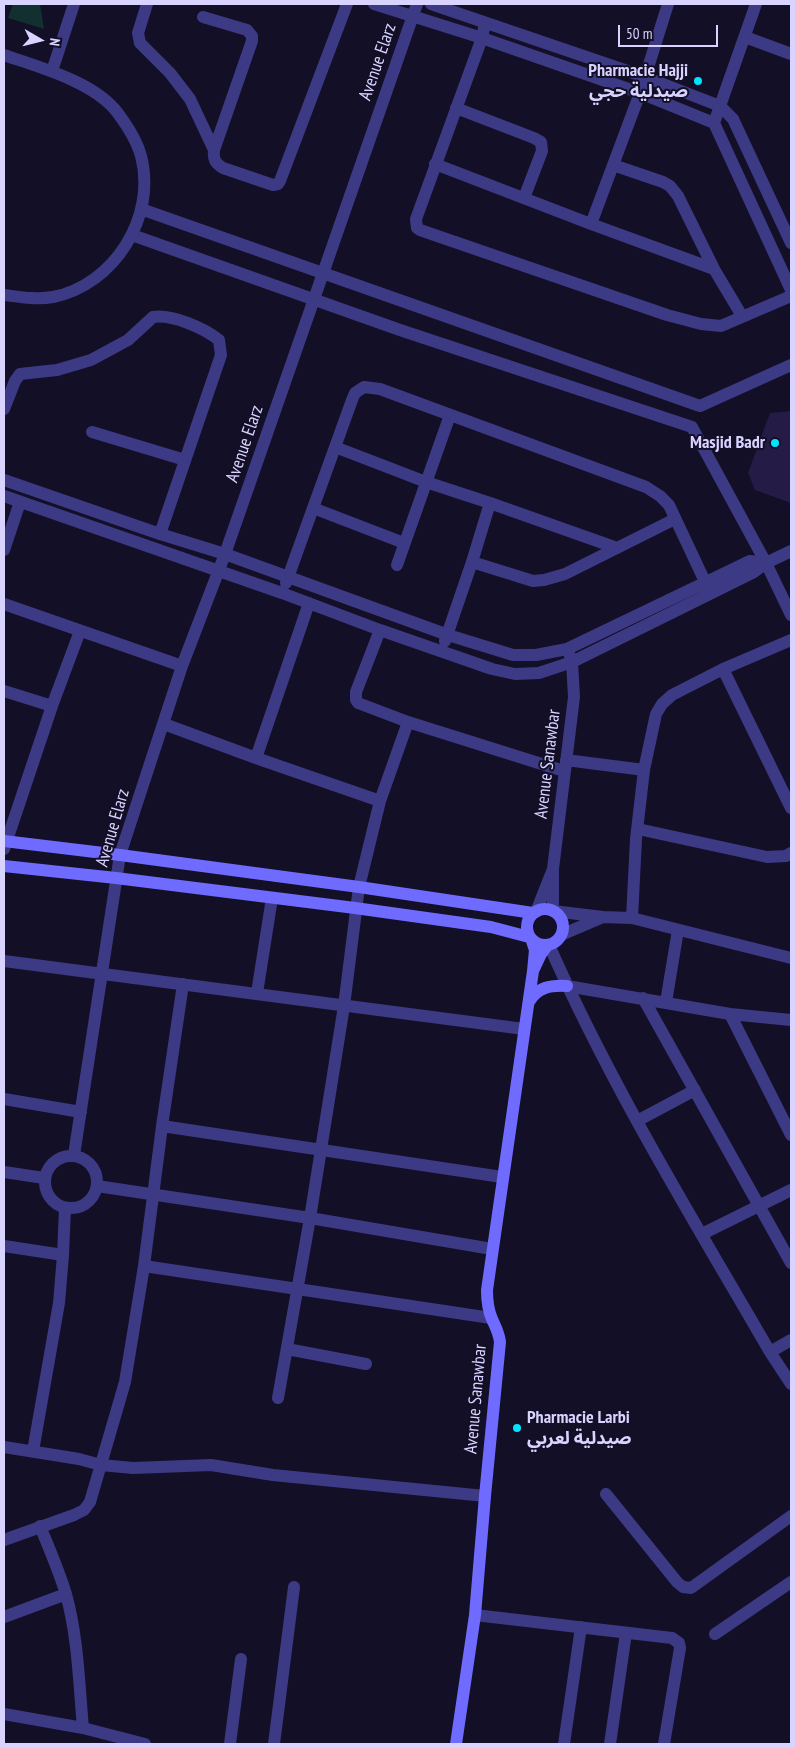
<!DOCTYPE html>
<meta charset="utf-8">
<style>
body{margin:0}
#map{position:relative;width:795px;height:1748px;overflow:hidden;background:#130f26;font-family:"PT Sans Narrow",sans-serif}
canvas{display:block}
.frame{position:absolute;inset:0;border:5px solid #d9d4ff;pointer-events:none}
.north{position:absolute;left:15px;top:15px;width:50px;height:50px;-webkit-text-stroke:4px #130f26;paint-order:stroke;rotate:98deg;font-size:14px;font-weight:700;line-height:20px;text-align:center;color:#d9d4ff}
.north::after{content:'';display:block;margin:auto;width:18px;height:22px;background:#d9d4ff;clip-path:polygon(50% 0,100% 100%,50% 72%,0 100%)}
.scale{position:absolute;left:618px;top:25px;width:100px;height:22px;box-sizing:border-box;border:2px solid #d9d4ff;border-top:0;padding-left:6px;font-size:15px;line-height:18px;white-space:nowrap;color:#d9d4ff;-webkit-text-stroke:4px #130f26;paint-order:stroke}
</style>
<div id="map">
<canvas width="795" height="1748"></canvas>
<div class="frame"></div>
<div class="north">N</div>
<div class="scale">50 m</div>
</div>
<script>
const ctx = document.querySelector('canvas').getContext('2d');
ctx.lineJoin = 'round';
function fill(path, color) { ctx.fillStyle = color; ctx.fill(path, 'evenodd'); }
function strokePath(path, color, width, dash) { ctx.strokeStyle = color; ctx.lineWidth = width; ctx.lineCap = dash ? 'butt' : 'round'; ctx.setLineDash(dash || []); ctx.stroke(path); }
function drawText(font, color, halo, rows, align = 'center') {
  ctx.font = font + ' "PT Sans Narrow","Noto Sans Arabic",sans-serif'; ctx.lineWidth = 4; ctx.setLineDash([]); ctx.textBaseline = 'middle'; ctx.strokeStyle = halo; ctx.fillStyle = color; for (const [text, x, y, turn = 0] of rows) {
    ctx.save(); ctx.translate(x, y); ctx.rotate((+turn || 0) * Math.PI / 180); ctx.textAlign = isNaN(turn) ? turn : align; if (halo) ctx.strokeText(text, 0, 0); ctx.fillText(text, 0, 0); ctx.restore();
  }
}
const green = new Path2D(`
 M13,4H40L44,29L8,18Z`);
const building = new Path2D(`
 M791,411V503L755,490L748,473L770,413Z`);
const street = new Path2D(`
 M147,4L138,33L140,43L170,73L190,99L214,150
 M374,4L482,38L640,93L714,123
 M431,4L645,77L720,106L733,119L791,243
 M756,4L714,123L791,290
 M203,17L247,30L252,36V41L214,150C213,159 215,163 223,168L273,185L278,184L280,181L347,4
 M485,23L482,38L416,219L417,228L420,230L667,315L701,324L721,326L791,296
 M745,37L791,54
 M4,55C39,67 94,82 117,112C126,124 137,141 141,156C157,217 114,285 53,297C36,300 20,297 4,295
 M52,71L74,4
 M456,108L534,138L541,142L542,151L524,198
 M435,164L591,224L714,269
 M613,165L663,182L670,186L678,196L714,269L742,316
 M141,209L700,406L791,365
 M591,224L640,93L668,4
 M132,235L400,330L692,427L766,563L791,615
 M4,409L15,381L20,374L57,370L91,360L128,340L153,317C172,314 204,328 219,340L221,355L160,534
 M92,432L185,460
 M335,447L426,482L490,503
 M4,480L160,534L225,554L448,635L513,655H536L567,649L750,561L766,563
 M4,496L282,593L380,630L492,669L515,674L539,673L572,662L754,572L766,563L791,551
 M313,508L404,543
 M4,550L20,502
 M472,562L490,503L617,548
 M397,565L450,415
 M286,583L352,400L355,393L364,387L380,389L646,487L660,496L669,505L708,588
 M4,604L182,666
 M380,630L356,692V700L358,703L408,722L564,771
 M445,641L472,562L533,581L544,580L565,574L675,519
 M723,669L791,808
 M4,691L52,706
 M164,724L256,758L380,801
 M256,758L309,603
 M566,760L644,770
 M638,829L767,857L786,856L791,853
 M4,849L52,706L80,631
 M553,869L574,697L572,662L570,656
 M536,912L553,869V911L603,917L561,935
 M603,917L632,918L791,958
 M632,918L636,839L644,770L656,714L662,704L672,695L723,669L791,640
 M549,945C611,1086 693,1219 770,1352L791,1384
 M4,961L524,1029
 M567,986L730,1014L791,1020
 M257,993L272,898
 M643,998L791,1263
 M666,1002L678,930
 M730,1014L791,1135
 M4,1099L81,1112
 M637,1121L695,1090
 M162,1126L502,1177
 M74,1155L120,855L182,666L225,554L417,4
 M45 1182a26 26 0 1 1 52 0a26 26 0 1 1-52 0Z
 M4,1172L44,1178
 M97,1186L310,1218L492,1249
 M702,1234L791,1190
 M4,1246L63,1255
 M144,1266L491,1318
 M287,1349L366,1364
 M770,1352L791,1340
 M278,1398L310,1218L344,1006L359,887L380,801L408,722
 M4,1447L79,1459L101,1465L133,1468L211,1465L273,1475L485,1496
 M33,1451L59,1303L63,1255L65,1208
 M606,1494L677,1582L683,1587L691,1588L791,1516
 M40,1526C49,1548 59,1571 66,1594C78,1637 79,1684 83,1728
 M4,1540L74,1515L84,1510L90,1502L125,1382L144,1266L162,1126L183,984
 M475,1615L672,1638L679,1643L680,1648L664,1744
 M4,1617L66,1594
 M715,1634L791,1582
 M4,1714L83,1728L145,1744
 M230,1744L241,1659
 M274,1744L294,1587
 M564,1744L581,1627
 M610,1744L626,1633`);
const secondary = new Path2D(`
 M4,841L120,855L359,887L533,913
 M4,866L116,878L355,908L491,927L529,937
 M527 927a18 18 0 1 1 36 0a18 18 0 1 1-36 0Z
 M532,941L535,950L533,971L541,954L547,946
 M529,1002C537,987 551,985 567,986
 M456,1744L475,1615L485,1496L500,1342C499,1333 496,1328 492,1319C488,1310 487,1300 487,1290L533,971`);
const markers = [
 [698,81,5,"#00e5ff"],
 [775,443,5,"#00e5ff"],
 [517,1428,5,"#00e5ff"]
];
const streetNames = [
 ["Avenue Elarz",378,62,-71],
 ["Avenue Elarz",245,444,-71],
 ["Avenue Sanawbar",548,764,-83],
 ["Avenue Elarz",113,828,-74],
 ["Avenue Sanawbar",476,1399,-85]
];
const poiNames = [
 ["Pharmacie Hajji",688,71],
 ["صيدلية حجي",688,92],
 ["Masjid Badr",765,443],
 ["Pharmacie Larbi",527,1418,"left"],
 ["صيدلية لعربي",527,1439,"left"]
];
fill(green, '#12302f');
fill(building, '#241b47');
strokePath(street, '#3d3a85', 12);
strokePath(secondary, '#6f6bff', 12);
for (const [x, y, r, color] of markers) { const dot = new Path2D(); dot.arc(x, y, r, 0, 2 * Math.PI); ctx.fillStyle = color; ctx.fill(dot); strokePath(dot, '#130f26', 2); }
drawText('18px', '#d9d4ff', '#130f26', streetNames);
drawText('bold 18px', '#d9d4ff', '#130f26', poiNames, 'right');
</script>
